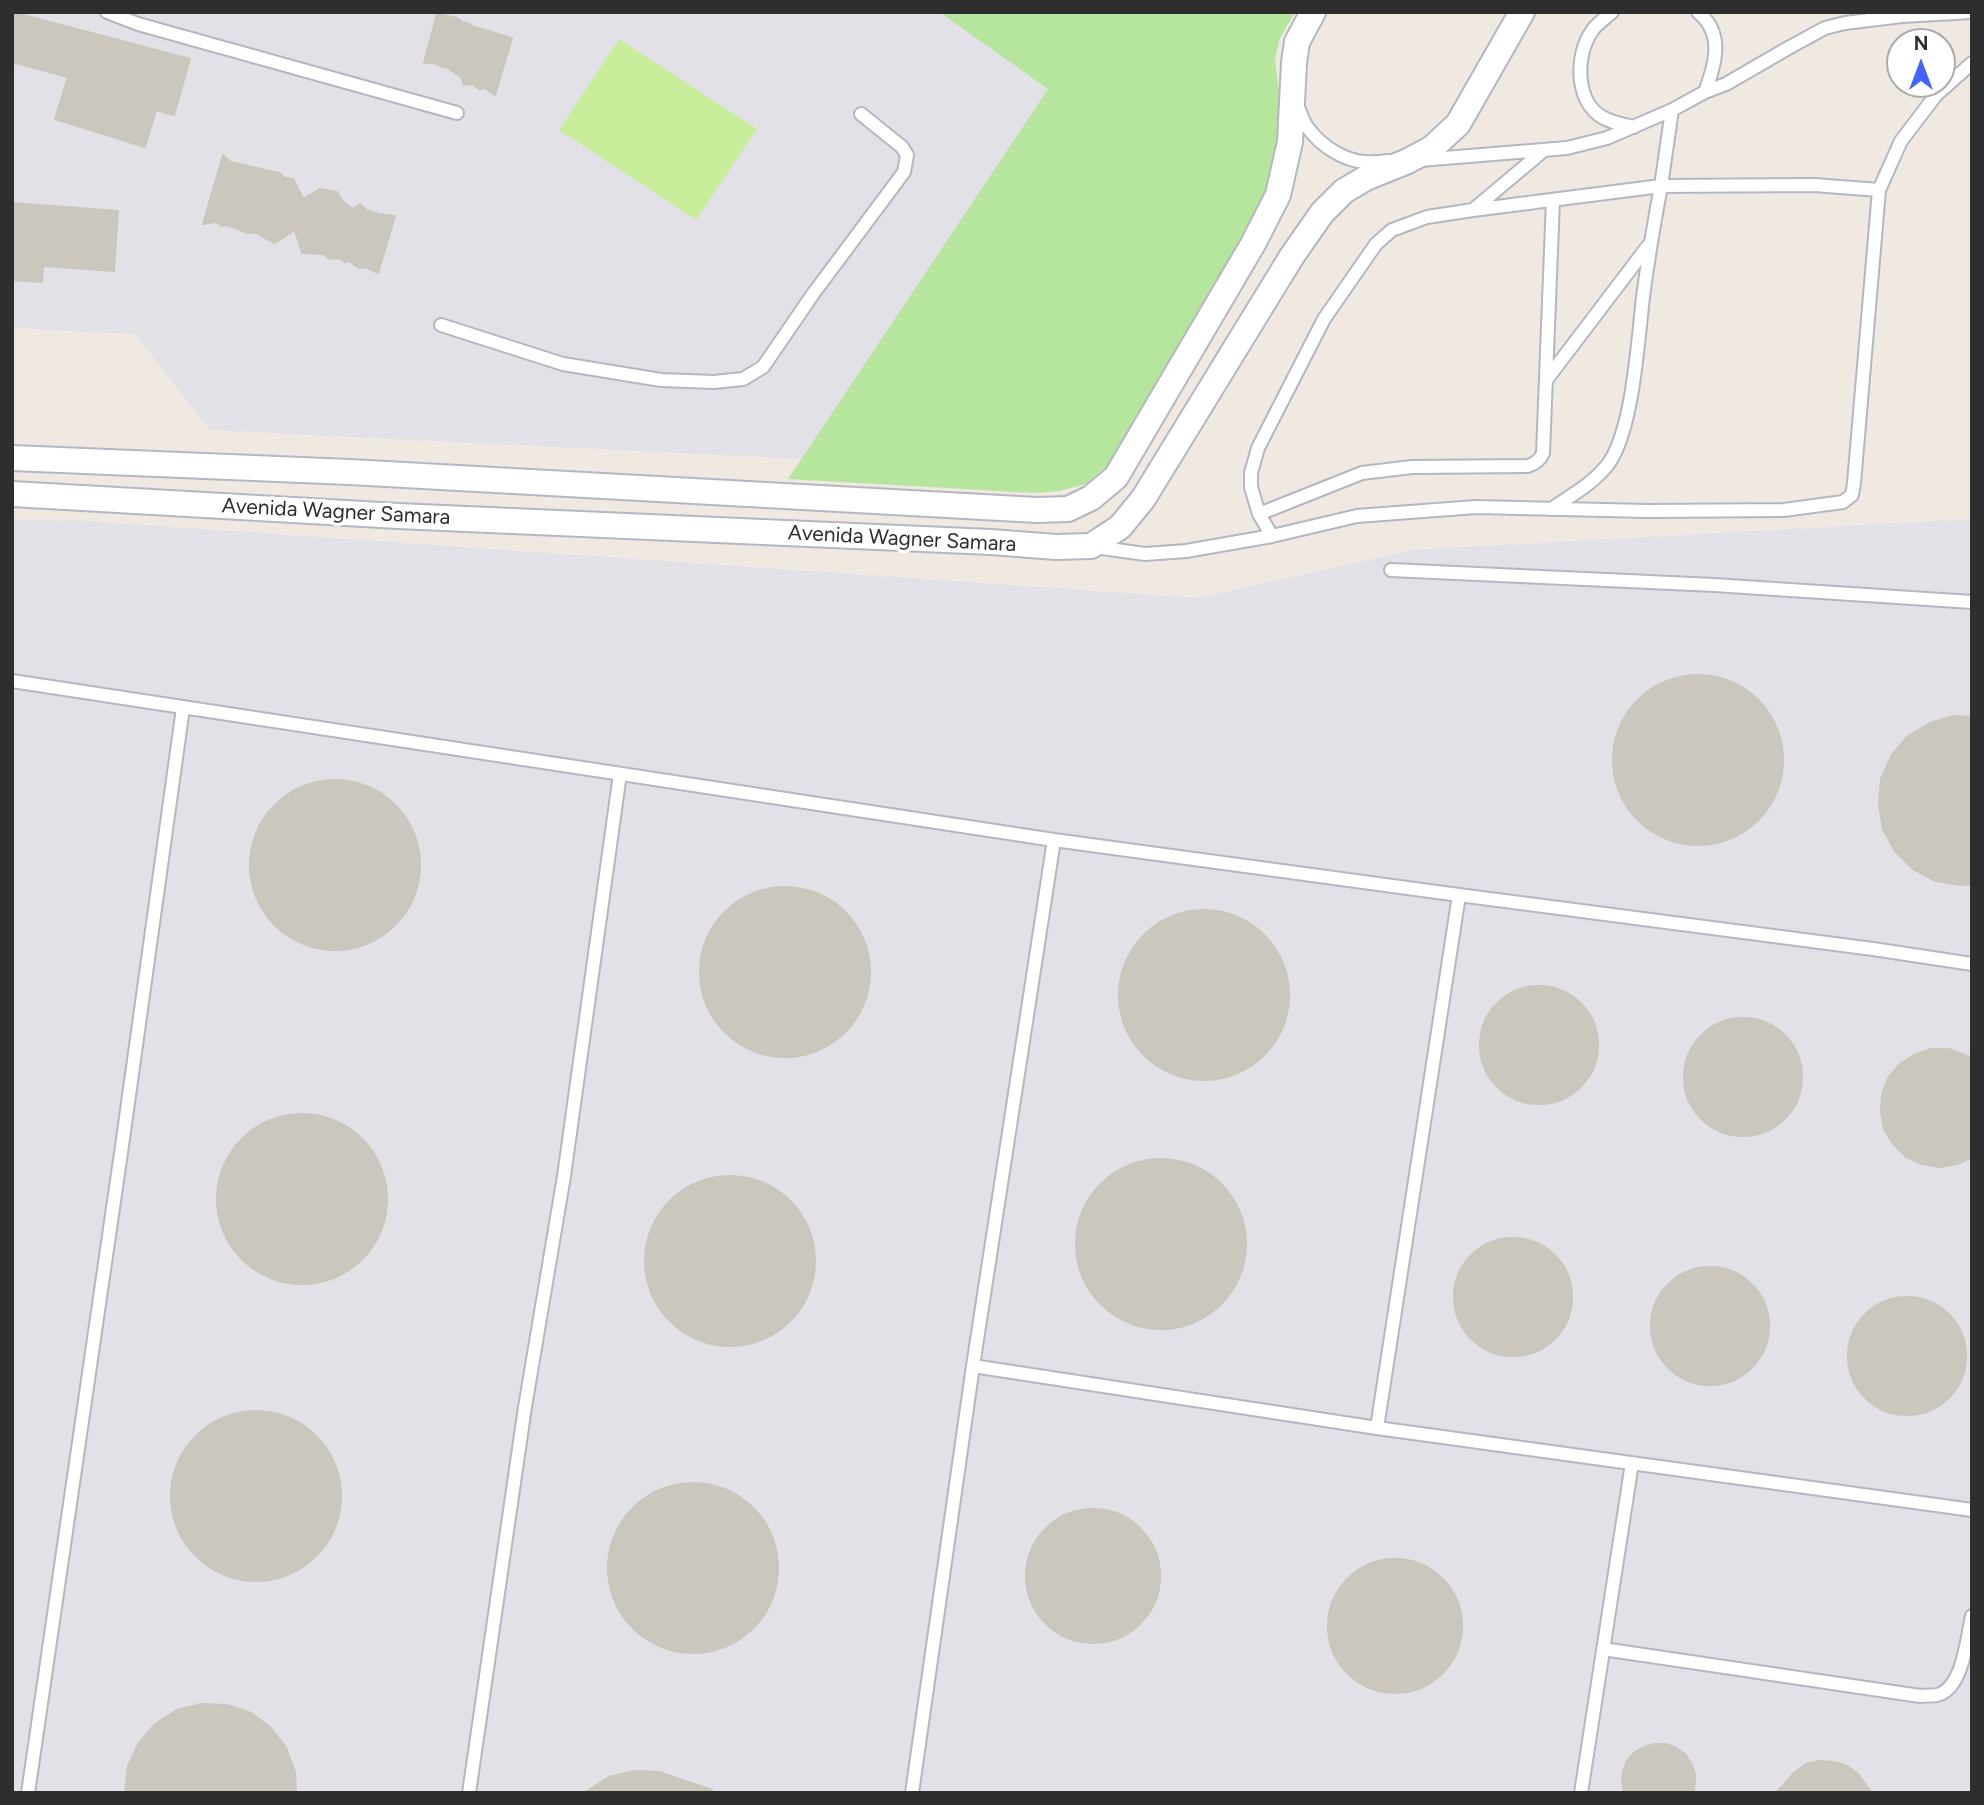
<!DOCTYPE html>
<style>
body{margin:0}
#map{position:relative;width:1984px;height:1805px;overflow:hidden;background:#efe9e1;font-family:Figtree,sans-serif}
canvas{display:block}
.frame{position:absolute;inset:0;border:14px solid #2e2e2e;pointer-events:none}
.north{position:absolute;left:1886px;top:28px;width:70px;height:70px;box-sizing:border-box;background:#fff;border:2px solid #ababab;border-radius:50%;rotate:0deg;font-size:19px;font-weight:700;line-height:28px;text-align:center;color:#2e2e2e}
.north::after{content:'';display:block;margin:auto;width:24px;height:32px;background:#4264fb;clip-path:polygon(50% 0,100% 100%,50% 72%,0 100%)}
</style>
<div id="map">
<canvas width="1984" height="1805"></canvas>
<div class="frame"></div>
<div class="north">N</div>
</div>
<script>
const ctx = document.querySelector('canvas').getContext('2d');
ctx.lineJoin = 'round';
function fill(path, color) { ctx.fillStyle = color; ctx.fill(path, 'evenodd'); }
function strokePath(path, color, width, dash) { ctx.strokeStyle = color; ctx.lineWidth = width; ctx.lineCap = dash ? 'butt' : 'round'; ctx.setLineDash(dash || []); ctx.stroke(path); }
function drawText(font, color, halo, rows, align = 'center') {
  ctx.font = font + ' Figtree,sans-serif'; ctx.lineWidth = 7; ctx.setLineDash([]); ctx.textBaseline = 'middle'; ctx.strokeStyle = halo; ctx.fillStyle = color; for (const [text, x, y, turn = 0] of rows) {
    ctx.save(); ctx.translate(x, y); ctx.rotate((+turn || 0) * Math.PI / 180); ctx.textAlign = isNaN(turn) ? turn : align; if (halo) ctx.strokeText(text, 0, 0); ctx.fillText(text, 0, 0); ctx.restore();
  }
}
const industrial = new Path2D(`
 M12,12H939L1048,89L802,459L210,430L135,334L12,328Z
 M12,519L86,521L1198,598L1413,550L1972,519V1793H12Z`);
const green = new Path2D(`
 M939,12H1295L1280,38L1275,59L1283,128L1273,188L1110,463L1086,484L1059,491L1034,493L788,479L1048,89Z`);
const pitch = new Path2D(`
 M619,39L757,129L696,220L559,130Z`);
const building = new Path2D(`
 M12,12L190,59L174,115L156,110L145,147L55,119L68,77L12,62Z
 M437,14L457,18L462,22L468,23L474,27L512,38L495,95L485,88L479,89L472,84L464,85L461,77L446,67H443L435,63H424Z
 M223,155L230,162L279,173L285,178L293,179L303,199L320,189L337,192L344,203L353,209L360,204L366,210L378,214L395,216L378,273L366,267L359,268L349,261L345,262L338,258L330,259L323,254L302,253L295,230L275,243L254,232L248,233L227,225L222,226L216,222L203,224Z
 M12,203L118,211L114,271L43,266L42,282L12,280Z
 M1613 760a85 85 0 1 1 170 0a85 85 0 1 1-170 0Z
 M1954,716L1972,717V884L1961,885L1936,881L1913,869L1895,851L1883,829L1879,804L1881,779L1892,755L1908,736L1930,723Z
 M250 865a85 85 0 1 1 170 0a85 85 0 1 1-170 0Z
 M700 972a85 85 0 1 1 170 0a85 85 0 1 1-170 0Z
 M1119 995a85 85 0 1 1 170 0a85 85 0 1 1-170 0Z
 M1480 1045a59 59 0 1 1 118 0a59 59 0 1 1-118 0Z
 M1684 1077a59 59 0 1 1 118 0a59 59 0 1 1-118 0Z
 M1931,1049H1949L1965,1055L1972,1059V1157L1957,1164L1940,1167L1922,1164L1906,1157L1893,1144L1884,1129L1881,1112L1882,1095L1888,1078L1900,1064L1914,1055Z
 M217 1199a85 85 0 1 1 170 0a85 85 0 1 1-170 0Z
 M1076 1244a85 85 0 1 1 170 0a85 85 0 1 1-170 0Z
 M645 1261a85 85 0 1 1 170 0a85 85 0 1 1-170 0Z
 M1454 1297a59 59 0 1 1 118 0a59 59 0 1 1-118 0Z
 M1651 1326a59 59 0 1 1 118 0a59 59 0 1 1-118 0Z
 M1848 1356a59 59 0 1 1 118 0a59 59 0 1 1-118 0Z
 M171 1496a85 85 0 1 1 170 0a85 85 0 1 1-170 0Z
 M608 1568a85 85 0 1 1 170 0a85 85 0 1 1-170 0Z
 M1026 1576a67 67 0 1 1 134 0a67 67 0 1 1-134 0Z
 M1328 1626a67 67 0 1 1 134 0a67 67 0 1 1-134 0Z
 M201,1704L227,1705L251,1713L271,1728L286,1748L295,1772L296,1793H125L128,1766L139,1743L155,1724L177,1710Z
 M1655,1744H1666L1676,1748L1685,1754L1691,1763L1695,1773V1784L1693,1793H1624L1622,1781L1623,1771L1627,1761L1635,1752L1644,1747Z
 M1820,1761L1834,1762L1847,1766L1858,1774L1872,1793H1776L1795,1772L1806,1764Z
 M634,1771L659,1772L712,1790V1793H584L609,1777Z`);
const lane = new Path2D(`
 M107,12L138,24L457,113
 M1612,12C1606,18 1596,24 1592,31C1575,55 1575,101 1602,117C1612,123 1624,125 1634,127
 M1698,12C1725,34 1715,65 1705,92
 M1298,107C1301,114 1303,122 1308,128C1320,145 1344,161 1365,162C1373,163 1380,162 1388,161
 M1672,110L1661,186L1814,185L1879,190
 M1420,160L1567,148L1607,138L1672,110L1705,92L1726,84L1790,47L1825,28L1845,23L1902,16L1972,12
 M1474,209L1543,151
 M441,325L563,364L661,380L714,382L743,379L763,367L813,294L904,172L907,155L902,147L861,114
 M1547,379L1648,246
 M1259,514L1362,473L1412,467L1528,466C1536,463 1540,460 1543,453L1553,200
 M1272,536L1259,514L1251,487V473L1258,448L1324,319L1376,244L1392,230L1427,217L1473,210L1661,186C1654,223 1648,259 1643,297C1638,340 1633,428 1609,463C1593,484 1572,495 1551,509
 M1095,547L1145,554L1186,551L1272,536L1357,516L1476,507L1648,511L1784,510L1843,502L1852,495L1854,483L1879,190L1901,141L1936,95L1972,63
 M1391,570L1714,585L1972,602
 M12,681L1054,840L1459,895L1873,949L1972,964
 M973,1366L1377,1428L1972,1510
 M1377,1428L1459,895
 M1603,1649L1920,1696C1925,1695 1932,1696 1937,1695C1963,1689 1967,1638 1972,1616
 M28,1793L122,1146L183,708
 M469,1793L525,1407L564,1176L620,774
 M912,1793L973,1366L1054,840
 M1581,1793L1632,1463`);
const street = new Path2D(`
 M12,458L350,472L1037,510L1068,509L1091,498L1116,477L1253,244L1278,195L1290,142L1294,63L1297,42L1313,12
 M12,494L398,516L991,542L1056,547L1091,546L1120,527L1143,499L1292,256L1322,213L1344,191L1366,178L1408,161L1432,148L1458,124L1522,12`);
const streetNames = [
 ["Avenida Wagner Samara",336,512,3],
 ["Avenida Wagner Samara",902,539,3]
];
fill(industrial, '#e3e1e8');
fill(green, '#b6e59e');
fill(pitch, '#c9ec9a');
fill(building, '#cbc7bf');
strokePath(building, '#cbc5ba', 2);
strokePath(lane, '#b4b7c1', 16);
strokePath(street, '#b4b7c1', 28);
strokePath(lane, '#fff', 12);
strokePath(street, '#fff', 24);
drawText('21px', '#2e2e2e', '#fff', streetNames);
</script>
